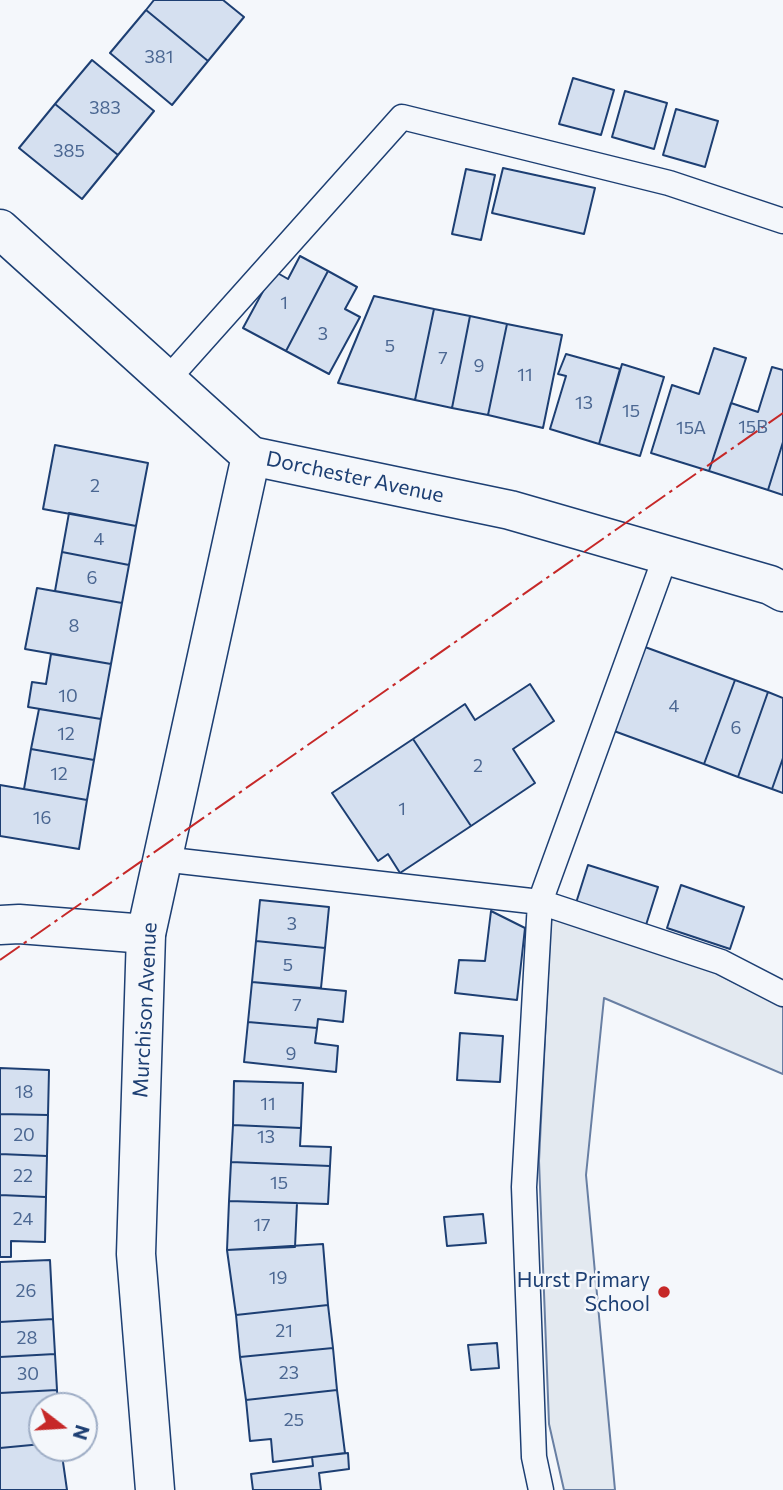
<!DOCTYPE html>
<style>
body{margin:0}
#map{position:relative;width:783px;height:1490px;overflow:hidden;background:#f4f7fb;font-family:Commissioner,sans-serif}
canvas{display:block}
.north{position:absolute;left:28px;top:1392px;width:70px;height:70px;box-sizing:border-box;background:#f4f7fb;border:2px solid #9eadc5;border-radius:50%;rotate:107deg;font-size:19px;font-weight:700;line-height:28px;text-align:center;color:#1d3f73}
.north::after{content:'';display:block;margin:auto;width:24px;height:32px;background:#c62828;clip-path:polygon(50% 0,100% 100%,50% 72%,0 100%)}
</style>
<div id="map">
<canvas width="783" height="1490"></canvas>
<div class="north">N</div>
</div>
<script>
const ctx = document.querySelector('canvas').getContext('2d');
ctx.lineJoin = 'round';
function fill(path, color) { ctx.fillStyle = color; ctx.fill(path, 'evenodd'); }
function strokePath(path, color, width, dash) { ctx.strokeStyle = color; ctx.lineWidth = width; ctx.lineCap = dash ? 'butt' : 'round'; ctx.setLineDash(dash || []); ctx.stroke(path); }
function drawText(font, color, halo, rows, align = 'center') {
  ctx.font = font + ' Commissioner,sans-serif'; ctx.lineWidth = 5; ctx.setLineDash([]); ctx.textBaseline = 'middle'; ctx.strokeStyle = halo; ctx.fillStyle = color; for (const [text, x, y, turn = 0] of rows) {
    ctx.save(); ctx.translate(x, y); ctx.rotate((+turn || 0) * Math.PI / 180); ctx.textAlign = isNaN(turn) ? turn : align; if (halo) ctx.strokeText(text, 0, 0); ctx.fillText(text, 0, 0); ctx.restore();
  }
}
const green = new Path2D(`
 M551,914L682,956L783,1007V1074L604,998L586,1175L615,1490H564L549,1424L539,1161Z`);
const building = new Path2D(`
 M154,0H223L244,17L208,61L146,10Z
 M146,10L208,61L172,105L110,53Z
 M92,60L154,111L118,155L55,104Z
 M573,78L614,90L601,135L559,124Z
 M625,91L667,103L654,149L612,137Z
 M55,104L118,155L82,199L19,148Z
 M676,109L718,121L705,167L663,155Z
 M503,168L595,188L584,234L492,213Z
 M466,169L495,175L481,240L452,234Z
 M300,256L328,271L286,351L243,328L274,271L288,279Z
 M328,271L357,287L345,309L360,317L329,374L286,351Z
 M374,296L434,309L415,400L338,383Z
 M434,309L470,316L452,408L415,400Z
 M470,316L507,324L488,415L452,408Z
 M507,324L562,335L543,428L488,415Z
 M714,348L746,358L709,471L651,453L672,385L699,394Z
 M566,354L620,369L599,444L550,429L566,376L558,374Z
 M622,364L664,377L640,456L599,444Z
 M772,367L783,370V442L768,490L709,471L731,403L758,412Z
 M783,442V495L768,490Z
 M55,445L148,463L136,526L43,509Z
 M69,513L136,526L129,565L62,552Z
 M62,552L129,565L122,603L55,591Z
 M37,588L122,603L111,664L25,649Z
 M645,647L735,680L704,764L614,731Z
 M51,654L111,664L101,719L28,707L32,682L46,684Z
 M735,680L768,692L738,777L704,764Z
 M530,684L554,721L513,749L535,783L471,826L413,739L465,704L475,720Z
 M768,692L783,698V758L772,789L738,777Z
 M39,709L101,719L94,760L31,749Z
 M413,739L471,826L400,873L388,854L378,861L332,793Z
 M31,749L94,760L87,800L24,789Z
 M783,758V793L772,789Z
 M0,785L87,800L79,849L0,836Z
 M588,865L658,887L646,925L576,903Z
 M681,885L744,907L730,949L667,928Z
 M260,900L329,907L325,948L256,941Z
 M491,911L525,928L517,1000L455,993L459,960L485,961Z
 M256,941L325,948L321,988L252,982Z
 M252,982L346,991L343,1022L318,1019L317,1028L248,1022Z
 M248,1022L317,1028L315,1043L338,1046L336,1072L244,1062Z
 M460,1033L503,1036L500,1082L457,1080Z
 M0,1068L49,1070L48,1115L0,1114Z
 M234,1081L303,1083L301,1128L233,1125Z
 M0,1114L48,1115L47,1156L0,1154Z
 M233,1125L301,1128L300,1146L331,1147L330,1166L231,1162Z
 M0,1154L47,1156L46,1197L0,1195Z
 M231,1162L330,1166L328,1204L229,1201Z
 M0,1195L46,1197L45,1242L11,1241V1257H0Z
 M229,1201L297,1203L295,1247L227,1250Z
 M483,1214L486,1243L447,1246L444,1217Z
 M323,1244L328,1305L236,1315L227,1250Z
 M50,1260L53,1319L0,1322V1262Z
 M328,1305L333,1348L240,1357L236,1315Z
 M53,1319L55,1354L0,1357V1322Z
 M497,1343L499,1368L471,1370L468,1345Z
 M333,1348L337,1390L246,1400L240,1357Z
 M55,1354L57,1390L0,1393V1357Z
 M57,1390L58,1406H42V1444L0,1448V1393Z
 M337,1390L345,1453L273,1462L271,1439L250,1441L246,1400Z
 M42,1444V1448H61L67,1490H0V1448Z
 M348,1453L349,1469L319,1473L321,1490H253L251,1474L313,1466L312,1457Z`);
const lane = new Path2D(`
 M167,380L402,117L669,183L783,221
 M666,555L540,902L721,962L783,994
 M162,859L540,902L524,1187L534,1457L541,1490`);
const street = new Path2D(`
 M251,456L510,510L770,585L783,592
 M0,925L19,924L146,934`);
const secondary = new Path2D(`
 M0,229L251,456L146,934L136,1254L155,1490`);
const power = new Path2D(`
 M0,960L783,413`);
const markers = [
 [664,1292,7,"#c62828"]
];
const numberNames = [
 ["381",159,57],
 ["383",105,108],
 ["385",69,151],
 ["1",284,303],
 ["3",323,334],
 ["5",390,346],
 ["7",443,358],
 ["9",479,366],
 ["11",525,375],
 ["13",584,403],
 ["15",631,411],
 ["15B",753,427],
 ["15A",691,428],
 ["2",95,486],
 ["4",99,539],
 ["6",92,578],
 ["8",74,626],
 ["10",68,696],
 ["4",674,706],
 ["6",736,728],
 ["12",66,734],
 ["2",478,766],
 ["12",59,774],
 ["1",402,809],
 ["16",42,818],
 ["3",292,924],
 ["5",288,965],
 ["7",297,1005],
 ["9",291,1054],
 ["18",24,1092],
 ["11",268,1104],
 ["20",24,1135],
 ["13",266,1137],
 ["22",23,1176],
 ["15",279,1183],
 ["24",23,1219],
 ["17",262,1225],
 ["19",278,1278],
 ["26",26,1291],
 ["21",284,1331],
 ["28",27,1338],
 ["23",289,1373],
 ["30",28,1374],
 ["25",294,1420]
];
const streetNames = [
 ["Dorchester Avenue",355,477,12],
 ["Murchison Avenue",145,1010,-87]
];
const poiNames = [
 ["Hurst Primary",650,1280],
 ["School",650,1304]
];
fill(green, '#e3e9f0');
strokePath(green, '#687fa3', 2);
fill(building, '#d5e0f0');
strokePath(building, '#1d3f73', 2);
strokePath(lane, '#1d3f73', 27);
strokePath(street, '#1d3f73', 41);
strokePath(secondary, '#1d3f73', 41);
strokePath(lane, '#f4f7fb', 24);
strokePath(street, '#f4f7fb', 38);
strokePath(secondary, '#f4f7fb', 38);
strokePath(power, '#c62828', 2, [24, 5, 3.5, 5]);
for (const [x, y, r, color] of markers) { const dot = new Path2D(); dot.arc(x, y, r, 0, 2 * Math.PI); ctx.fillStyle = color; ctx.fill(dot); strokePath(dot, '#f4f7fb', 2.5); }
drawText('18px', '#4b6792', null, numberNames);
drawText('21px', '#1d3f73', '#f4f7fb', streetNames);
drawText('21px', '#1d3f73', '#f4f7fb', poiNames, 'right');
</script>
